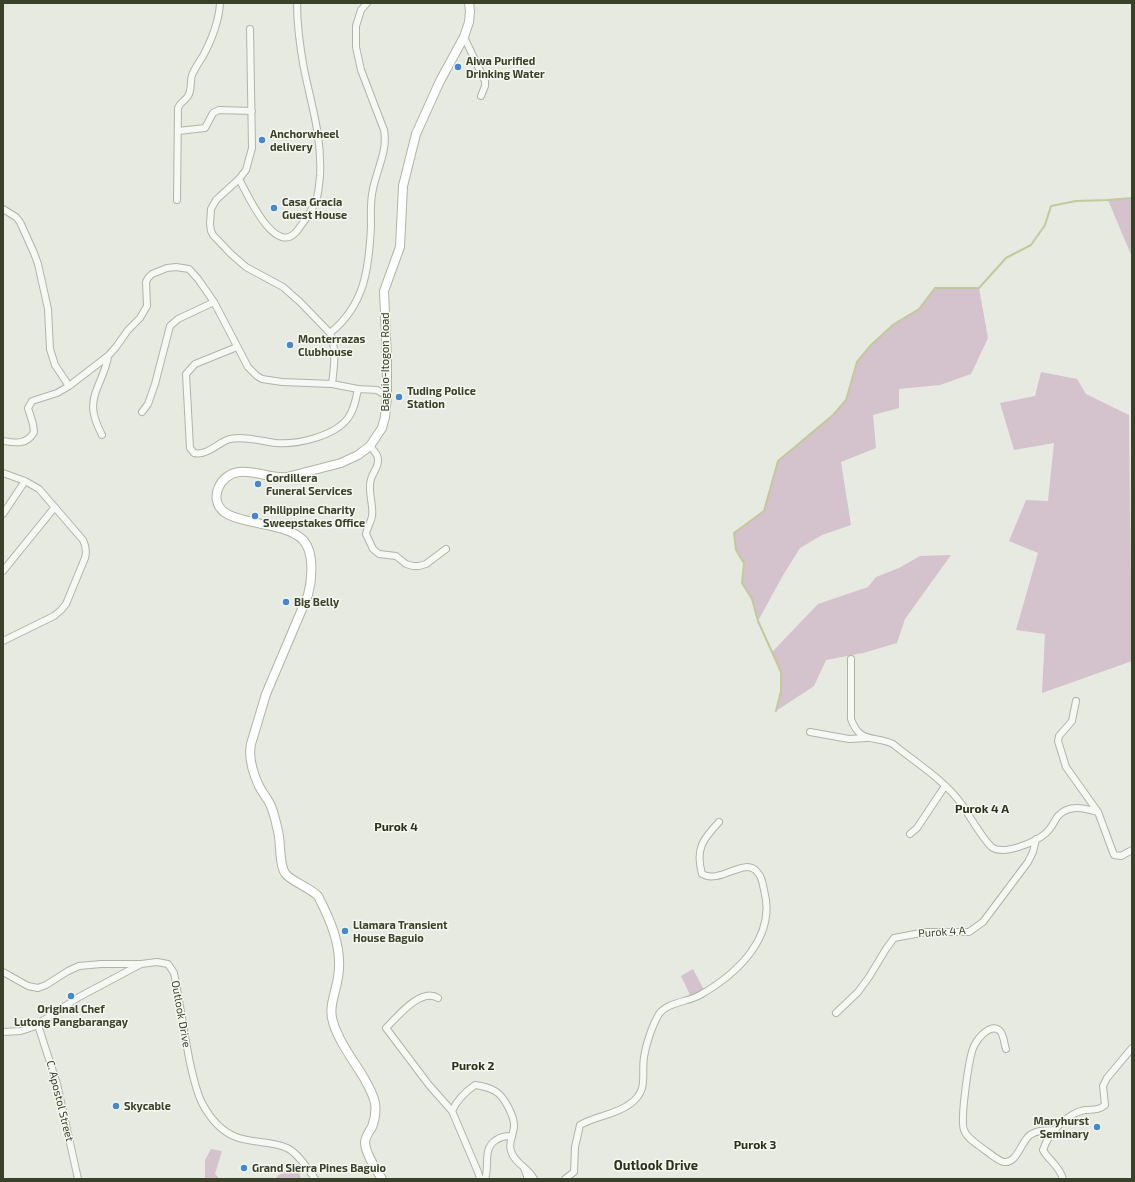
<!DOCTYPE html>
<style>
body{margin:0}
#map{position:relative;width:1135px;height:1182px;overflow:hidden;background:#e7eae1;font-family:"Exo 2",sans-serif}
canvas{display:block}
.frame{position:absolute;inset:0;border:4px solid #3a4129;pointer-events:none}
</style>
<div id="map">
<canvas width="1135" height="1182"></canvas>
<div class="frame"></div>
</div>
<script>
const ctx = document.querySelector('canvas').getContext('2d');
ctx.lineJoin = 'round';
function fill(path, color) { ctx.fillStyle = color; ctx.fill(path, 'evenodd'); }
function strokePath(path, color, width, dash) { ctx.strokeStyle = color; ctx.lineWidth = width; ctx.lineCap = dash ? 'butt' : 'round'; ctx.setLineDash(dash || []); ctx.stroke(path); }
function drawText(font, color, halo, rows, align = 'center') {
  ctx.font = font + ' "Exo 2",sans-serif'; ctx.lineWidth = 3; ctx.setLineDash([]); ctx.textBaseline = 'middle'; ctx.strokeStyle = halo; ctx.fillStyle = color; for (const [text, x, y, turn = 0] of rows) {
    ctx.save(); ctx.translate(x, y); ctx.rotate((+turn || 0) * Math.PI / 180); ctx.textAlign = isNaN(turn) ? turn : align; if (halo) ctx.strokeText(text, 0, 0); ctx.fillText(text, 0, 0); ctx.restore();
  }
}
const green = new Path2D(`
 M1132,198V257L1108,200Z
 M935,288H979L988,338L971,374L940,385L899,389V408L873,415L876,448L841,462L851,525L822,535L800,548L782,577L758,621L752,599L742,583L744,563L736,550L734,533L764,511L778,461L833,415L846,400L857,362L871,345L894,324L919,309Z
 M1041,372L1077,379L1086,394L1129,415L1132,661L1042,693L1045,634L1016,630L1038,553L1009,541L1026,500L1048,501L1054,443L1014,450L1000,403L1035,396Z
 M951,555L905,619L897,643L863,653L826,660L814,686L776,711L781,691V672L772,652L818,604L868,587L876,577L899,568L920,556Z
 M693,969L704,990L691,997L681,976Z
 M211,1149L222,1151L215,1174L220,1179H205V1160Z
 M297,1164L301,1179H275C279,1174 291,1166 297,1164Z`);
const stream = new Path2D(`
 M776,711L781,691V672L758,621L752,599L742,583L744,563L736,550L734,533L764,511L778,461L833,415L846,400L857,362L871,345L894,324L919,309L935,288H979L1006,258L1031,245L1045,225L1051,206L1076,201L1108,200L1132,198`);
const minor = new Path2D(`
 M250,29L252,148L246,170L239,179L216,200L211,209L210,224L211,231L213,235L231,254L246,267L283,287L300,302L330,333C337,349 334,367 332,384
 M464,37L485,81V86L481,96
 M178,131L205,128L213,113L219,110L252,111
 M239,179C247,193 275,258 297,231C304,221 312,212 316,200C319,193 319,184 320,176C322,137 312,107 304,69C300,47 297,25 297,3
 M177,200L178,108C180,102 185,101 188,96C192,90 190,82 192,75C195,68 199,62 203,56C211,41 219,21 220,3
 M3,209L16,217L20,222L34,253L38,264L48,309L50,349L55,365L69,386L108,356L116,347L128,330L140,318L147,306L146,282L148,278L152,274L167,268L176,267L189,269L198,279L214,302L248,367L257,376L262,379L282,382L332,384L358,389L377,390L387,396
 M330,333C365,305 369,268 371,226C371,214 370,201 373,189C377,169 388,150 384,130L361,70L356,47V26L361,10L367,3
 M237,347L195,364L186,374L190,448L194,453C208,456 218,442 230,439C245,436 261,441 276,443C297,445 335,436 348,418C354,410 356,399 358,389
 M142,412L148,404L155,384L170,326L178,319L214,302
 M102,435C99,429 95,421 94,414C89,394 106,376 108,356
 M3,441C16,443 27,445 34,432L33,424L28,408L32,401L57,393L69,386
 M370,446C373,450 378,454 378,459C379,467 373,472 371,479C367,492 374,504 372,516C371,523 367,527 366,534L373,549L379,554L396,556L406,564L413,566H419L426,564L446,549
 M3,473L25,481L39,489L83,540C86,546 87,551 85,558L66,604L61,610L54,616L3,641
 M3,514L25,481
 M3,571L55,507
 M851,659V719C860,744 873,735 893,744C916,763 945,780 963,806C968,814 986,844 993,848C1005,855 1036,842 1046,833C1052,828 1054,821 1058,816C1069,804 1084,808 1098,812L1114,855L1121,856L1132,850
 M1076,701L1072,721L1059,736L1058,741L1066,767L1098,812
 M810,732L849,739L867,738
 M910,834L917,828L945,786
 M3,972L28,986L38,988L46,985L68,971L79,966L101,964H140
 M438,998C421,987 397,1017 386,1028L429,1085L452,1111
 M836,1013L858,992L869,977L886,949L894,938L926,932H969L983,922L1028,862L1033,852L1036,839
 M38,1025L57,1084L78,1179
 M3,1032L21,1031L33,1027L79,997L141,964L157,962L168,964L174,973C180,1003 184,1033 190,1063C193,1076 196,1091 202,1103C210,1118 220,1131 236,1137C251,1143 273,1141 287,1148C298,1153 308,1169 315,1179
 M1006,1049C1004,1044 1004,1035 1000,1031C991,1022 978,1038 974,1046C969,1056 960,1119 964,1130C967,1139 979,1145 986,1151C991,1154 998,1161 1004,1162C1017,1164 1022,1140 1030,1135C1037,1130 1046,1130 1054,1130
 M524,1168L528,1179
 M480,1179L478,1172L452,1111C457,1100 465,1092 475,1085C482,1086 488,1087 495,1091C504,1096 515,1117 514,1127C513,1136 508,1143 511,1151C514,1163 529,1168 534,1179
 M485,1179C490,1166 482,1149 496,1140C501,1137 506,1135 512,1137
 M565,1179L574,1172L575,1147L580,1125C596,1116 615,1115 630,1104C649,1090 641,1077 644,1057C646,1044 652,1026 659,1014C668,1002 688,1002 700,995C737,974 777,937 764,890C763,885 762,877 758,873C745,855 721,885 702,874C695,849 703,839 719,822
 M1063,1179C1059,1165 1049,1161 1043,1150C1048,1134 1067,1113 1085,1110C1093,1109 1098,1111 1105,1105L1103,1086L1107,1078L1132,1048`);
const major = new Path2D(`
 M382,1179C376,1169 366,1155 365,1143C365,1137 369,1132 372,1127C375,1119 376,1110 375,1103C373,1094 368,1085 364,1078C353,1060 339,1042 333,1022C328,1007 336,992 338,977C343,949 331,921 318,896C309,887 290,881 285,873C279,864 281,843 278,831C276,823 274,812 270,804C267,798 262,792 259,786C253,773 248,758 251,744L266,694L308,595C312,580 315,551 302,539C290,528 268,526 253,522C244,520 232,518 224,512C208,499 220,474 239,472C255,470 271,479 287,477L341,463L358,455L370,446L382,428L385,417L387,396V360L384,291L400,247L403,186L416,134L440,81L464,37L469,22L470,11L469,3`);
const markers = [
 [458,67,4,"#4688cf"],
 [262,140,4,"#4688cf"],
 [274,208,4,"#4688cf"],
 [290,345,4,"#4688cf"],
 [399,397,4,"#4688cf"],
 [258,484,4,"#4688cf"],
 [255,516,4,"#4688cf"],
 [286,602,4,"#4688cf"],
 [345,931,4,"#4688cf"],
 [71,996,4,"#4688cf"],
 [116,1106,4,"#4688cf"],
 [1097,1127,4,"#4688cf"],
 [244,1168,4,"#4688cf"]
];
const poiNames = [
 ["Aiwa Purified",466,61],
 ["Drinking Water",466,74],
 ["Anchorwheel",270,134],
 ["delivery",270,147],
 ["Casa Gracia",282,202],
 ["Guest House",282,215],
 ["Monterrazas",298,339],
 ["Clubhouse",298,352],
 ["Tuding Police",407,391],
 ["Station",407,404],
 ["Cordillera",266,478],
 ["Funeral Services",266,491],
 ["Philippine Charity",263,510],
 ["Sweepstakes Office",263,523],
 ["Big Belly",294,602],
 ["Llamara Transient",353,925],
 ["House Baguio",353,938],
 ["Original Chef",71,1009,"center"],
 ["Lutong Pangbarangay",71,1022,"center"],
 ["Skycable",124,1106],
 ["Maryhurst",1089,1121,"right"],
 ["Seminary",1089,1134,"right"],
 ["Grand Sierra Pines Baguio",252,1168]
];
const streetNames = [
 ["Baguio-Itogon Road",385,362,-90],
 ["Purok 4 A",942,932,-4],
 ["Outlook Drive",181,1014,80],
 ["C. Apostol Street",60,1101,76]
];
const neighbourhoodNames = [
 ["Purok 4 A",982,809],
 ["Purok 4",396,827],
 ["Purok 2",473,1066],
 ["Purok 3",755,1145]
];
const quarterNames = [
 ["Outlook Drive",656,1166]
];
fill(green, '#d4c2cc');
strokePath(stream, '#c1ca9c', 2);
strokePath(minor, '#b0b4a6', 8);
strokePath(major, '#b0b5a0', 10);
strokePath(minor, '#f6f8f4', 6);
strokePath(major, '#fff', 8);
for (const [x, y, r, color] of markers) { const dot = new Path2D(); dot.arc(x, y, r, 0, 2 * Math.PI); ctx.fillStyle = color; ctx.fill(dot); strokePath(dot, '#f5f7f0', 1.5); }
drawText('bold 11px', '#3a4129', '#f5f7f0', poiNames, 'left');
drawText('11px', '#3a4129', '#f5f7f0', streetNames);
drawText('bold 12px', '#2b321b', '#f5f7f0', neighbourhoodNames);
drawText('bold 13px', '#2b321b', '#f5f7f0', quarterNames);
</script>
